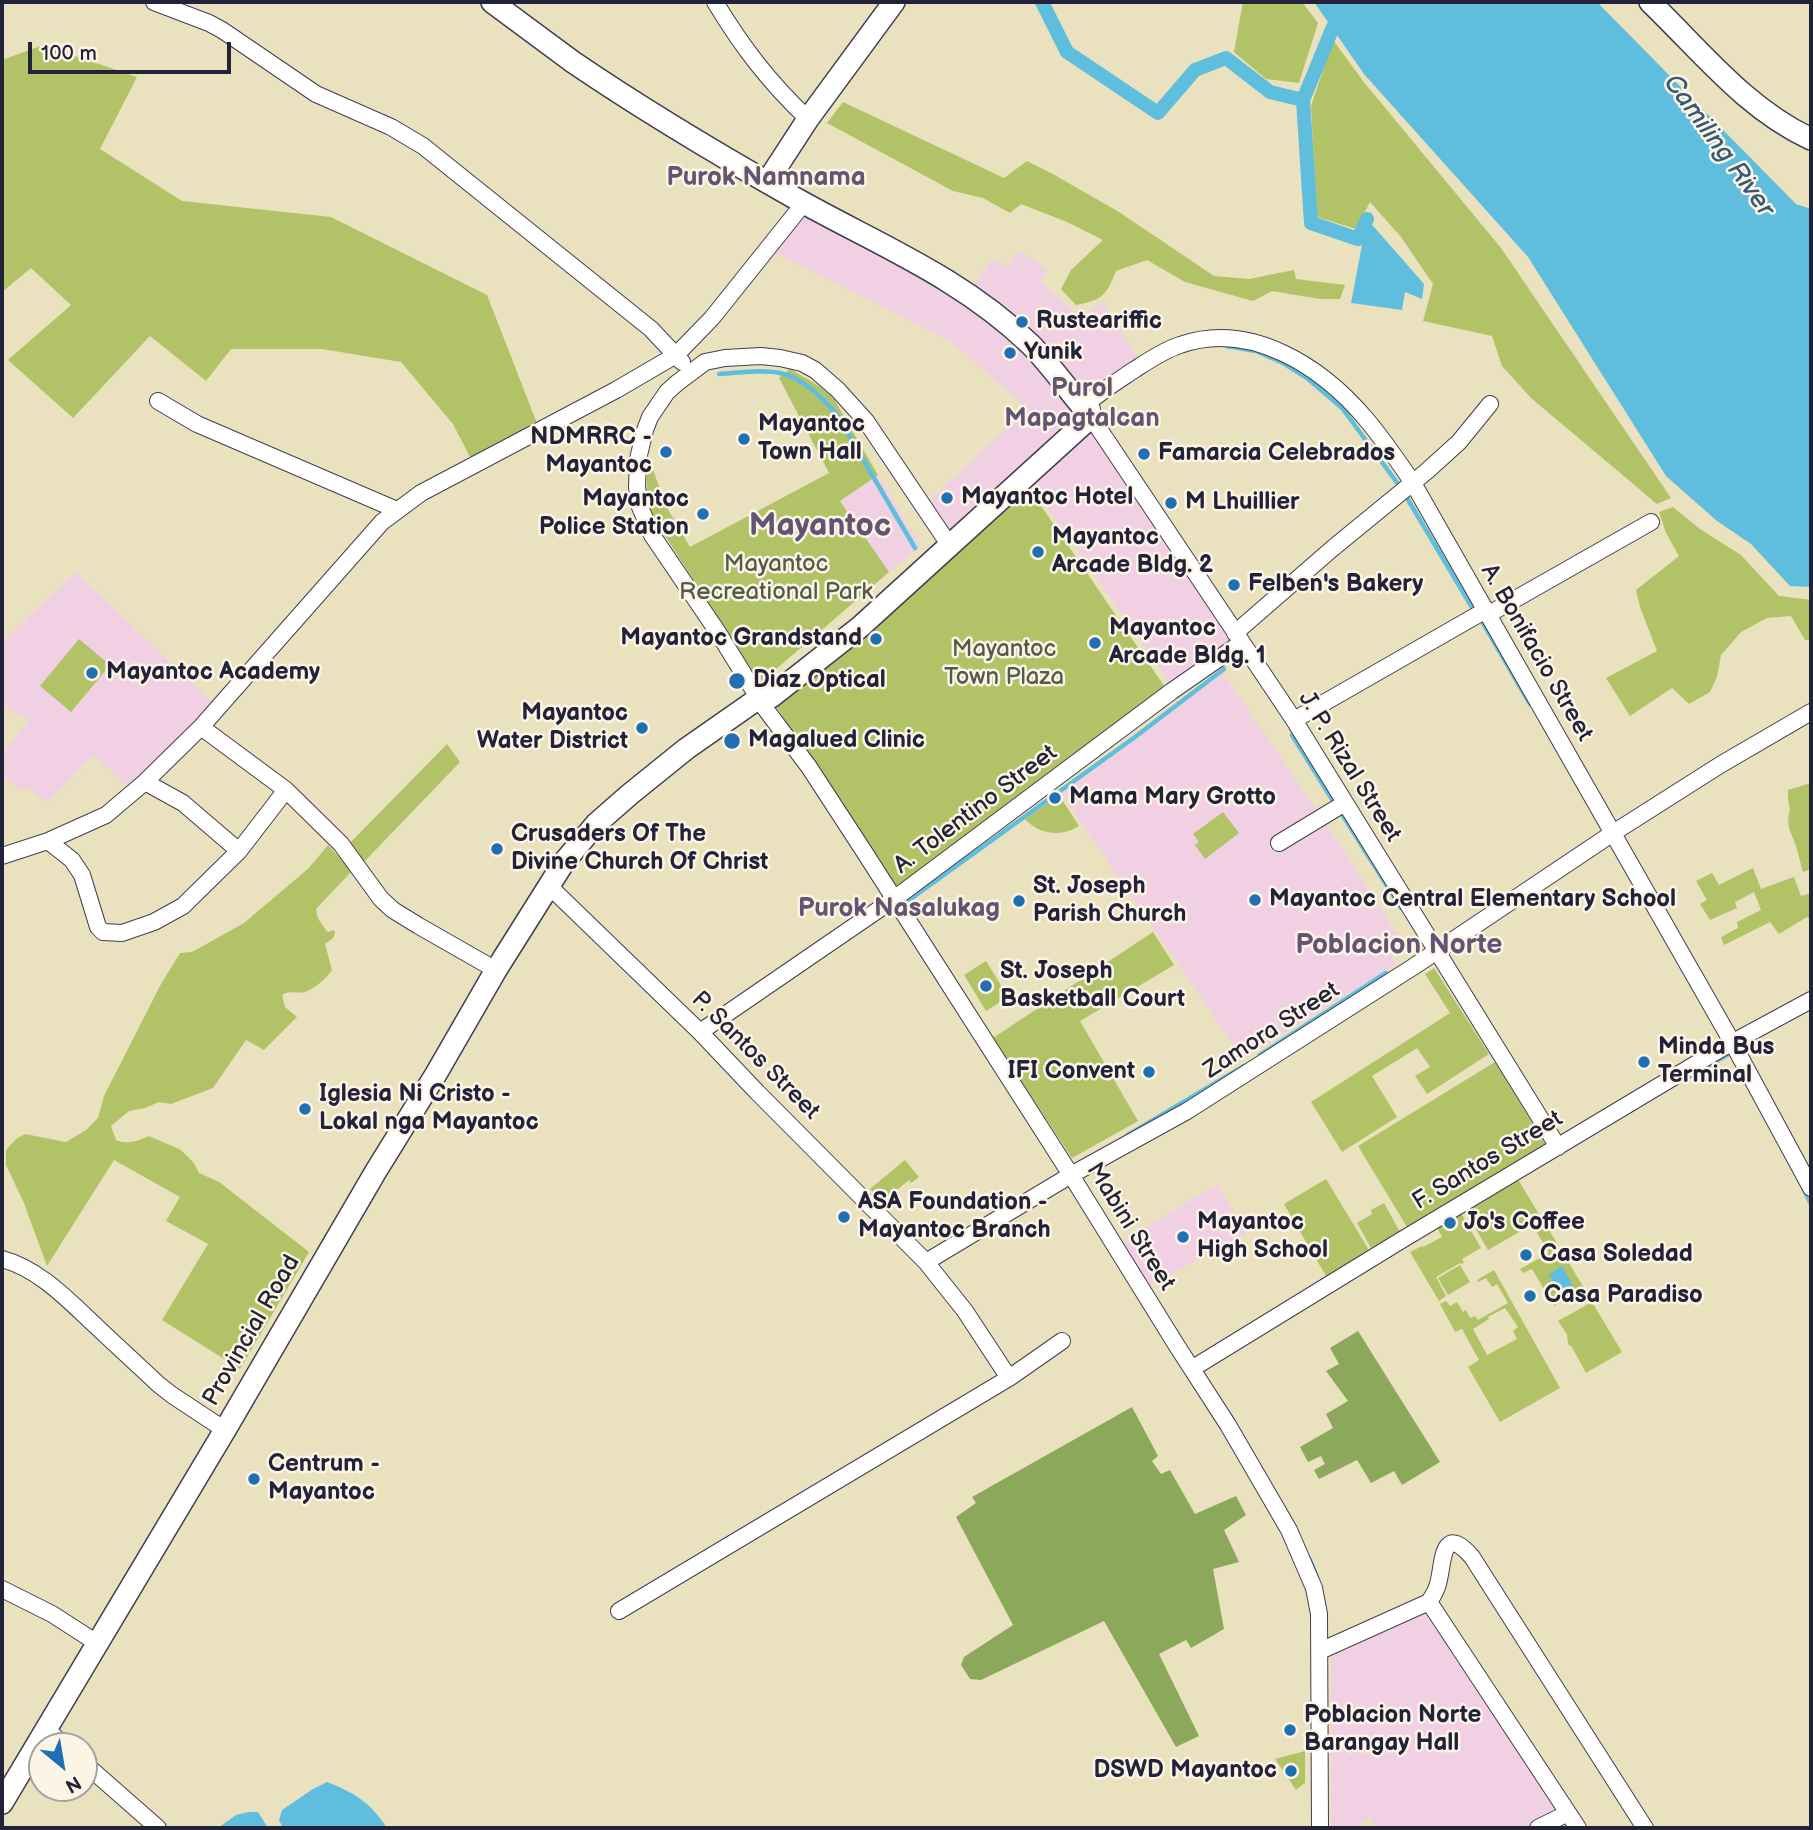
<!DOCTYPE html>
<style>
body{margin:0}
#map{position:relative;width:1813px;height:1830px;overflow:hidden;background:#eae1be;font-family:"Balsamiq Sans",sans-serif}
canvas{display:block}
.frame{position:absolute;inset:0;border:4px solid #22223b;pointer-events:none}
.north{position:absolute;left:28px;top:1732px;width:70px;height:70px;box-sizing:border-box;background:#fcf5e5;border:2px solid #a5a1a1;border-radius:50%;rotate:150deg;font-size:19px;font-weight:700;line-height:28px;text-align:center;color:#22223b}
.north::after{content:'';display:block;margin:auto;width:24px;height:32px;background:#1f6fb2;clip-path:polygon(50% 0,100% 100%,50% 72%,0 100%)}
.scale{position:absolute;left:28px;top:42px;width:203px;height:32px;box-sizing:border-box;border:4px solid #22223b;border-top:0;padding-left:9px;font-size:21px;line-height:24px;white-space:nowrap;color:#22223b;-webkit-text-stroke:5px #fcf5e5;paint-order:stroke}
</style>
<div id="map">
<canvas width="1813" height="1830"></canvas>
<div class="frame"></div>
<div class="north">N</div>
<div class="scale">100 m</div>
</div>
<script>
const ctx = document.querySelector('canvas').getContext('2d');
ctx.lineJoin = 'round';
function fill(path, color) { ctx.fillStyle = color; ctx.fill(path, 'evenodd'); }
function strokePath(path, color, width, dash) { ctx.strokeStyle = color; ctx.lineWidth = width; ctx.lineCap = dash ? 'butt' : 'round'; ctx.setLineDash(dash || []); ctx.stroke(path); }
function drawText(font, color, halo, rows, align = 'center') {
  ctx.font = font + ' "Balsamiq Sans",sans-serif'; ctx.lineWidth = 5; ctx.setLineDash([]); ctx.textBaseline = 'middle'; ctx.strokeStyle = halo; ctx.fillStyle = color; for (const [text, x, y, turn = 0] of rows) {
    ctx.save(); ctx.translate(x, y); ctx.rotate((+turn || 0) * Math.PI / 180); ctx.textAlign = isNaN(turn) ? turn : align; if (halo) ctx.strokeText(text, 0, 0); ctx.fillText(text, 0, 0); ctx.restore();
  }
}
const built = new Path2D(`
 M804,203L967,293L993,259L1007,267L1020,250L1048,270L1041,282L1081,318L1103,302L1142,364L1082,408L944,537L923,507L1027,408L953,343L768,249Z
 M1090,423L1237,643L1173,687L1027,478Z
 M878,475L920,546L889,572L840,501Z
 M76,572L214,704L133,791L93,755L47,803L28,788L20,790L2,775V753L29,720L2,705V642Z
 M1223,673L1349,858L1402,942L1389,951L1396,964L1243,1059L1061,793Z
 M1218,1184L1246,1233L1147,1288L1121,1242Z
 M1425,1608L1560,1812L1527,1828H1376L1368,1818L1353,1828H1331V1652Z`);
const green = new Path2D(`
 M1243,2H1302L1318,23L1299,83L1266,79L1234,52Z
 M1333,40L1363,81L1501,248L1671,498L1657,504L1531,398L1502,366L1492,336L1423,321L1433,284L1401,237L1370,202L1356,229L1317,217L1311,106Z
 M43,45L137,77L100,149L182,201L331,217L487,295L540,431L474,465L453,424L401,362L322,349H231L206,381L150,336L73,418L8,360L71,305L31,268L2,292V60Z
 M843,102L1004,178L1027,161L1051,173L1119,212L1214,276L1249,279L1294,270L1296,279L1345,285L1340,299H1320L1272,291L1253,301L1185,282L1147,260L1116,271C1106,296 1102,300 1076,305L1061,289L1071,270L1103,240L1067,222L1021,204L1010,213L983,198L953,191L827,123Z
 M790,369C805,378 822,386 834,399L878,475L840,501L889,572L760,683L647,508V453L666,506L690,547L829,473L779,378Z
 M1024,481L1167,690L898,889L773,702Z
 M1673,507L1700,529L1741,555L1779,596L1811,600V640H1805L1791,616L1767,618L1741,632L1721,655L1717,677L1710,692L1689,704L1672,688L1630,716L1606,678L1657,651L1640,607L1636,590L1679,556L1666,533L1659,512Z
 M79,639L110,665L71,712L40,686Z
 M447,744L460,762L364,862L348,845Z
 M1811,783V869L1803,872L1796,846L1789,828L1788,818L1790,810L1788,800V790Z
 M1059,795L1079,826C1062,837 1039,835 1025,819Z
 M1223,812L1239,833L1205,859L1195,845L1199,842L1193,834Z
 M328,845L352,871L316,909C317,919 321,924 328,932L334,930L335,933L333,938L325,944L332,970C327,978 314,989 305,992C296,994 290,990 282,995L285,1007L297,1017L264,1050L246,1040L213,1088L171,1104L159,1102L145,1108L129,1111L111,1126L116,1140C128,1145 137,1141 149,1136L181,1150L194,1163L199,1173L219,1182L309,1252L240,1369L162,1320L208,1244L166,1221L180,1197L114,1160L47,1266L24,1203L6,1165V1150L16,1139L25,1134L66,1142L86,1130L98,1118L104,1096L161,984L180,953L192,952L244,923L309,868Z
 M1753,868L1761,889L1794,877L1801,896L1811,893V920L1807,917L1779,934L1770,922L1724,945L1721,937L1738,928L1737,922L1761,910L1754,892L1735,902L1737,908L1710,920L1700,904L1707,900L1696,881L1712,873L1719,885Z
 M1153,932L1174,965L1080,1021L1138,1121L1072,1158L993,1038Z
 M986,961L1008,997L986,1011L964,975Z
 M1434,968L1489,1054L1427,1094L1415,1076L1430,1067L1417,1048L1372,1076L1397,1117L1342,1152L1311,1102L1450,1013L1425,974Z
 M1495,1062L1545,1144L1407,1227L1358,1146Z
 M905,1160L919,1177L911,1183L909,1180L881,1203L870,1189Z
 M1517,1178L1542,1219L1488,1250L1464,1209Z
 M1326,1179L1369,1250L1326,1276L1284,1204Z
 M1384,1203L1400,1232L1371,1248L1357,1223L1372,1214L1371,1210Z
 M1460,1211L1481,1248L1462,1259L1464,1263L1461,1264L1460,1263L1436,1277L1446,1296L1439,1301L1410,1252L1422,1246L1423,1247L1442,1237L1436,1225Z
 M1546,1225L1584,1288L1554,1306L1532,1269L1523,1273L1520,1269L1549,1253L1536,1231Z
 M1460,1265L1470,1282L1448,1295L1438,1278Z
 M1494,1270L1560,1388L1500,1422L1468,1367L1479,1360L1462,1329L1455,1332L1440,1304L1446,1301L1450,1306L1457,1302L1463,1312L1466,1310L1470,1318L1475,1316L1478,1320L1508,1303L1497,1284L1492,1287L1486,1278L1478,1282L1477,1280ZM1505,1308L1518,1327L1513,1331L1517,1339L1487,1355L1473,1329L1489,1319L1488,1317Z
 M1592,1302L1622,1352L1586,1373L1572,1347L1568,1344L1567,1334L1558,1321Z
 M1305,1751V1783L1296,1790L1275,1759Z`);
const forest = new Path2D(`
 M1358,1331L1440,1462L1402,1485L1394,1471L1371,1483L1357,1460L1319,1479L1314,1470L1325,1464L1321,1456L1308,1462L1300,1447L1333,1428L1326,1414L1348,1401L1326,1371L1339,1364L1330,1348Z
 M1132,1407L1158,1456L1152,1461L1161,1474L1170,1470L1195,1514L1236,1496L1246,1515L1224,1530L1239,1562L1213,1569L1224,1629L1191,1648L1186,1640L1159,1654L1199,1736L1176,1747L1104,1621L981,1680L970,1679L961,1665L964,1657L1013,1625L956,1517L976,1503L972,1497Z`);
const water = new Path2D(`
 M1314,2H1597L1796,204L1811,209V587L1790,586L1751,544L1717,521L1666,476L1528,257L1364,74Z
 M1367,219L1424,284L1422,299L1405,292L1402,310L1351,303Z
 M1562,1266L1573,1286L1560,1294L1549,1274Z
 M327,1782C355,1793 371,1803 387,1828H283L279,1820L282,1810L313,1789Z
 M249,1812H258L268,1828H218L236,1815Z`);
const stream = new Path2D(`
 M1227,346L1256,351L1283,363L1307,378L1342,408L1401,488
 M719,374C738,373 761,369 780,373C803,378 823,398 837,415L915,548
 M1407,498L1473,609
 M1483,623L1530,704
 M1238,658L1239,659
 M1292,735L1335,804
 M1340,811L1401,908
 M906,904L905,903L1135,737L1224,669
 M1260,1055L1386,973
 M1687,1078L1732,1052
 M1128,1135L1244,1066
 M1804,1190L1811,1204
 M1310,1560L1317,1577`);
const canal = new Path2D(`
 M1042,2L1067,52L1158,113L1195,70L1226,58L1270,92L1303,100L1333,27
 M1303,100L1311,223L1358,239L1367,219`);
const street = new Path2D(`
 M154,2L209,23L222,30L316,94L391,127L423,146L651,329L682,362
 M715,2C743,48 769,82 808,119
 M158,401L197,424L397,510
 M1082,408C1098,393 1116,382 1134,370C1148,361 1164,350 1180,345C1251,320 1322,367 1366,419C1383,439 1398,461 1413,483L1732,1042L1811,1188
 M1092,409L1091,417L1294,720L1558,1147
 M950,546L866,421L838,390L815,370L802,363L780,358L761,356L725,358L705,362L677,383L667,392L650,417L645,430L638,459L637,487L640,507L652,535L717,631L764,707L809,767L865,853L1071,1175L1177,1346L1228,1425L1289,1530L1314,1588L1319,1614L1320,1828
 M1489,614L1651,522
 M1235,633L1333,548L1427,471L1459,442L1490,404
 M1294,720L1486,610
 M145,782L183,803L239,851
 M48,841L72,860L82,875L98,927L103,932L122,933L154,922L183,906L239,851L286,790
 M1279,843L1345,803
 M2,856L48,841L106,815L145,782L201,727
 M548,885L700,1032L757,1092L926,1262L965,1311L1009,1378
 M496,970L419,926L393,910L381,899L341,844L286,790L201,727L382,522L421,493L616,390L676,355L712,318L804,203
 M700,1032L894,899L1172,691L1241,643
 M2,1259C40,1269 70,1302 98,1328C118,1347 138,1365 158,1384L172,1395L225,1430
 M926,1262L1071,1175L1187,1111L1413,967L1613,833L1720,765L1811,712
 M1193,1368L1400,1241L1724,1047L1811,1000
 M2,1589L52,1614L97,1643
 M1429,1602L1578,1828
 M619,1611L1009,1378L1062,1341
 M1320,1651L1429,1602C1432,1597 1435,1593 1437,1587C1444,1570 1439,1519 1472,1557L1645,1828
 M46,1729L65,1746
 M84,1763L158,1828
 M1538,1828L1568,1813`);
const secondary = new Path2D(`
 M1650,2C1701,51 1746,109 1811,139
 M767,182L808,119L894,2
 M2,1803L225,1430L376,1171L436,1074L496,970L564,862L596,824L629,795L686,749L759,698L771,697L860,627L1091,417C1070,393 1052,366 1030,344C957,274 871,242 786,193C714,152 642,109 573,62C546,42 519,22 492,2`);
const markers = [
 [1022,322,7,"#1f6fb2"],
 [1010,353,7,"#1f6fb2"],
 [744,439,7,"#1f6fb2"],
 [666,452,7,"#1f6fb2"],
 [1144,454,7,"#1f6fb2"],
 [947,498,7,"#1f6fb2"],
 [1171,503,7,"#1f6fb2"],
 [703,514,7,"#1f6fb2"],
 [1038,552,7,"#1f6fb2"],
 [1234,585,7,"#1f6fb2"],
 [876,639,7,"#1f6fb2"],
 [1095,643,7,"#1f6fb2"],
 [92,673,7,"#1f6fb2"],
 [737,681,9,"#1f6fb2"],
 [642,728,7,"#1f6fb2"],
 [732,741,9,"#1f6fb2"],
 [1055,798,7,"#1f6fb2"],
 [497,849,7,"#1f6fb2"],
 [1255,900,7,"#1f6fb2"],
 [1019,901,7,"#1f6fb2"],
 [986,986,7,"#1f6fb2"],
 [1644,1062,7,"#1f6fb2"],
 [1149,1072,7,"#1f6fb2"],
 [305,1109,7,"#1f6fb2"],
 [844,1217,7,"#1f6fb2"],
 [1450,1223,7,"#1f6fb2"],
 [1183,1237,7,"#1f6fb2"],
 [1526,1255,7,"#1f6fb2"],
 [1530,1296,7,"#1f6fb2"],
 [254,1479,7,"#1f6fb2"],
 [1290,1730,7,"#1f6fb2"],
 [1291,1771,7,"#1f6fb2"]
];
const poiNames = [
 ["Rusteariffic",1036,322],
 ["Yunik",1024,353],
 ["Mayantoc",758,425],
 ["Town Hall",758,453],
 ["NDMRRC -",652,438,"right"],
 ["Mayantoc",652,466,"right"],
 ["Famarcia Celebrados",1158,454],
 ["Mayantoc Hotel",961,498],
 ["Mayantoc",689,500,"right"],
 ["Police Station",689,528,"right"],
 ["M Lhuillier",1185,503],
 ["Mayantoc",1052,538],
 ["Arcade Bldg. 2",1052,566],
 ["Felben's Bakery",1248,585],
 ["Mayantoc",1109,629],
 ["Arcade Bldg. 1",1109,657],
 ["Mayantoc Grandstand",862,639,"right"],
 ["Mayantoc Academy",106,673],
 ["Diaz Optical",753,681],
 ["Mayantoc",628,714,"right"],
 ["Water District",628,742,"right"],
 ["Magalued Clinic",748,741],
 ["Mama Mary Grotto",1069,798],
 ["Crusaders Of The",511,835],
 ["Divine Church Of Christ",511,863],
 ["St. Joseph",1033,887],
 ["Parish Church",1033,915],
 ["Mayantoc Central Elementary School",1269,900],
 ["St. Joseph",1000,972],
 ["Basketball Court",1000,1000],
 ["Minda Bus",1658,1048],
 ["Terminal",1658,1076],
 ["IFI Convent",1135,1072,"right"],
 ["Iglesia Ni Cristo -",319,1095],
 ["Lokal nga Mayantoc",319,1123],
 ["ASA Foundation -",858,1203],
 ["Mayantoc Branch",858,1231],
 ["Mayantoc",1197,1223],
 ["High School",1197,1251],
 ["Jo's Coffee",1464,1223],
 ["Casa Soledad",1540,1255],
 ["Casa Paradiso",1544,1296],
 ["Centrum -",268,1465],
 ["Mayantoc",268,1493],
 ["Poblacion Norte",1304,1716],
 ["Barangay Hall",1304,1744],
 ["DSWD Mayantoc",1277,1771,"right"]
];
const parkNames = [
 ["Mayantoc",776,565],
 ["Recreational Park",776,593],
 ["Mayantoc",1004,650],
 ["Town Plaza",1004,678]
];
const streetNames = [
 ["A. Bonifacio Street",1536,653,60],
 ["J. P. Rizal Street",1349,767,58],
 ["A. Tolentino Street",976,810,-37],
 ["Zamora Street",1272,1031,-33],
 ["P. Santos Street",755,1056,45],
 ["F. Santos Street",1488,1161,-31],
 ["Mabini Street",1130,1227,58],
 ["Provincial Road",252,1331,-60]
];
const waterNames = [
 ["Camiling River",1718,146,54]
];
const neighbourhoodNames = [
 ["Purok Namnama",766,178],
 ["Purol",1082,389],
 ["Mapagtalcan",1082,419],
 ["Purok Nasalukag",899,909]
];
const quarterNames = [
 ["Poblacion Norte",1399,946]
];
const districtNames = [
 ["Mayantoc",820,527]
];
fill(built, '#f1d0e3');
fill(green, '#b1c366');
fill(forest, '#8ca95b');
fill(water, '#5fbddd');
strokePath(stream, '#5fbddd', 4.5);
strokePath(canal, '#5fbddd', 14);
strokePath(street, '#403f4f', 18);
strokePath(secondary, '#403f4f', 24);
strokePath(street, '#fff', 16);
strokePath(secondary, '#fff', 21);
for (const [x, y, r, color] of markers) { const dot = new Path2D(); dot.arc(x, y, r, 0, 2 * Math.PI); ctx.fillStyle = color; ctx.fill(dot); strokePath(dot, '#fcf5e5', 2.5); }
drawText('bold 24px', '#22223b', '#fcf5e5', poiNames, 'left');
drawText('24px', '#545a4a', '#fcf5e5', parkNames);
drawText('24px', '#22223b', '#fcf5e5', streetNames);
drawText('italic 26px', '#375874', '#fcf5e5', waterNames);
drawText('bold 26px', '#635473', '#fcf5e5', neighbourhoodNames);
drawText('bold 28px', '#635473', '#fcf5e5', quarterNames);
drawText('bold 32px', '#635473', '#fcf5e5', districtNames);
</script>
